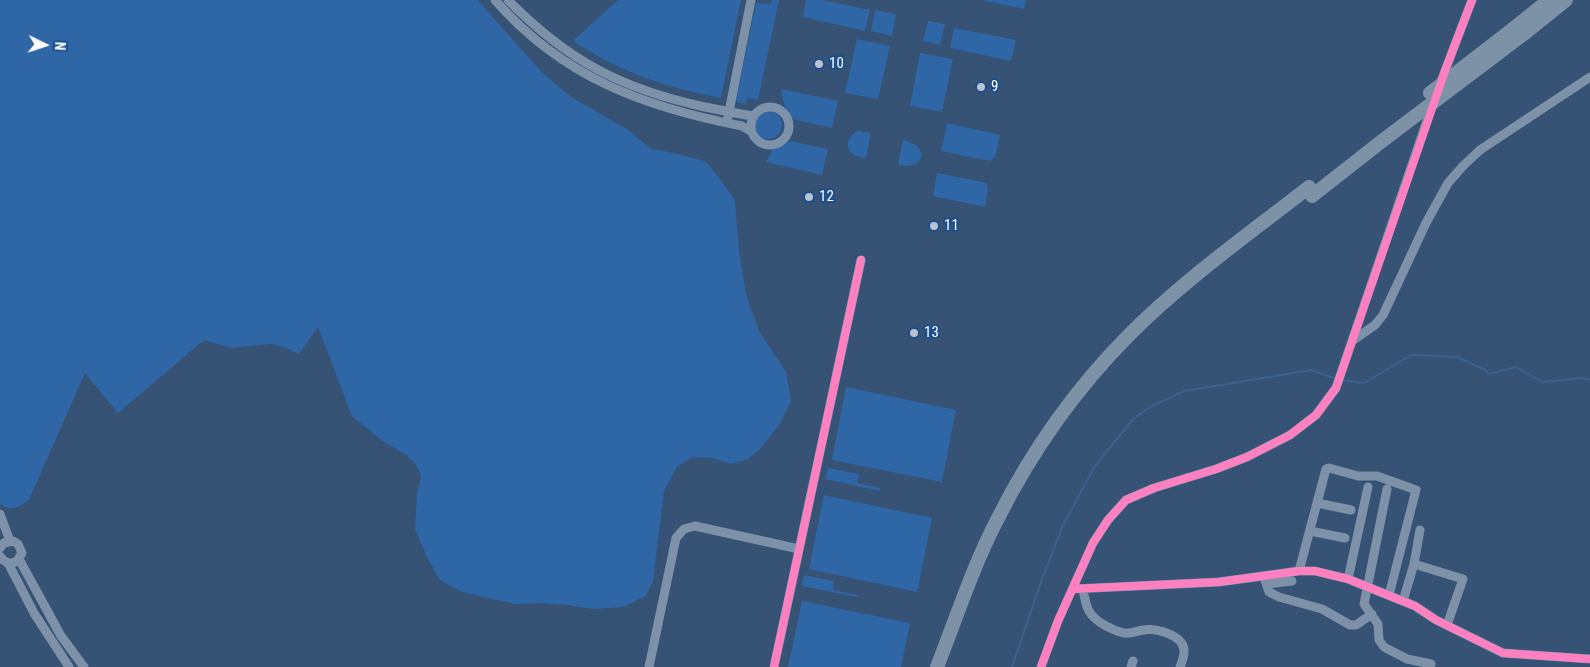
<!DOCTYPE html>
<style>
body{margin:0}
#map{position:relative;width:1590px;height:667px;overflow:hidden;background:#365274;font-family:"Roboto Condensed",sans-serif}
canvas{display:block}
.north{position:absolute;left:20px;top:20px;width:50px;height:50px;-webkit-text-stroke:4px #1b4f8f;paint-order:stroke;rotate:94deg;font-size:14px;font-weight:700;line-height:20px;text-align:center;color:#fff}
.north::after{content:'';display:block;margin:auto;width:18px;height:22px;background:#fff;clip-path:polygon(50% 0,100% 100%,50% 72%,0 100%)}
</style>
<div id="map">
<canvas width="1590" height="667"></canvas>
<div class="north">N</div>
</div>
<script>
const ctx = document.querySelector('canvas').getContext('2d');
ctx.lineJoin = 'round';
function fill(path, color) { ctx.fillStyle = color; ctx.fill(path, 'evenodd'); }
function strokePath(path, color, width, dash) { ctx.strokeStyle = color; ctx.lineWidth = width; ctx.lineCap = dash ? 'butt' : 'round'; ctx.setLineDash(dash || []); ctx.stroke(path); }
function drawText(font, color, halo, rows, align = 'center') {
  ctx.font = font + ' "Roboto Condensed",sans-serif'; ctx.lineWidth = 4; ctx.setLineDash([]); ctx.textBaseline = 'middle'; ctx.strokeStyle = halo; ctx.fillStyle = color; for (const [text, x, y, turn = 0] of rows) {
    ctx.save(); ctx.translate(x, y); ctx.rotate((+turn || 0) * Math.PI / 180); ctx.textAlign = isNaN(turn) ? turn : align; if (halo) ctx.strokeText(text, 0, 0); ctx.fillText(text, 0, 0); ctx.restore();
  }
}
const green = new Path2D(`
 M0,0H478L518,46L545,75L570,96L628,130L651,149L674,153L705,161L717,175L735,200L739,250L746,294L759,331L786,372L791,401L779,425L760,449L748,459L731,464L712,458L693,457L677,467L664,491L653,581L646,596L623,607L593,609L566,605L541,603L515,604L462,592L440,580L427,557L415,529L417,494L421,476L416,465L407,455L384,442L352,416L318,327L299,354L284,347L271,344L231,348L204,340L118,413L85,373L29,500C19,507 10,513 0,503Z
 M618,0H741L721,98C663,86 623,74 573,41Z
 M772,0H779L758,100L747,98L746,104L738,103L736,100L756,3L771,4Z
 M806,0H822L870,10L865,31L803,17Z
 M981,0H1026L1024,9Z
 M875,10L896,14L892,36L871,31Z
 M928,21L945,24L940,45L923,41Z
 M954,28L1016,40L1011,61L950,48Z
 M857,39L890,46L878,99L845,93Z
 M920,53L953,59L942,112L910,106Z
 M781,89L838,101L832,128L793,119L784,104Z
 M754 125a14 14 0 1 1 28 0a14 14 0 1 1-28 0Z
 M947,123L1000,135L995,157L990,161L941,151Z
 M858,131L871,133L866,158C862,157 857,157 853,154C843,147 849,135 858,131Z
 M903,140C930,146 927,170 898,165Z
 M790,141L828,149L822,175L766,162L773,149L783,146Z
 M937,173L983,182L987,184L988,190L985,207L933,196Z
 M846,387L956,410L942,482L832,460Z
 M828,468L859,474L857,483L880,488V491L825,479Z
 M824,495L932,518L917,592L809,569Z
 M804,575L834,581L833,590L858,595L857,597L802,586Z
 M802,601L910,623L901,667H788Z`);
const stream = new Path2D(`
 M1342,380L1364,383L1411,355L1457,357L1486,370L1488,374L1516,367L1542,382L1583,378L1590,380
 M1012,667L1042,579L1063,525L1095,466L1133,419L1150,407L1184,391L1311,370L1337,379`);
const minor = new Path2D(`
 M495,0C562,77 644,107 742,126L752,132
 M508,0C568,61 622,89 705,107C721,110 737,114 754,116
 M1440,84L1472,0
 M751 126a19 19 0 1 1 38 0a19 19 0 1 1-38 0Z
 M728,117L751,0
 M1352,341L1375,325L1383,315L1426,223L1448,183L1463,166L1480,150L1590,77
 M1387,489L1364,604L1378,624L1379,640L1384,647L1407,659L1431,664
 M1317,503L1351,510
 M0,514L10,541
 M1310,531L1345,538
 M0,548L4,543L13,541L18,544L22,553L17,561C11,565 4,563 0,556
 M19,559L61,636L84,667
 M8,563L34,613L69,667
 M1414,564L1463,579L1447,625
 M1299,571L1326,469L1329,468L1358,476H1377L1416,490L1389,595
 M1264,577L1269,592L1279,597L1322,609L1350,625H1356L1372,614
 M1348,579L1368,487
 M1267,584L1292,581
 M1073,589L1219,582L1299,571H1315L1348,579L1415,606L1436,620L1503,653L1590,659
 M1083,589C1086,608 1088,616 1106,626C1112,629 1118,632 1124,633C1131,634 1137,631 1143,630C1156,628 1185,635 1184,652C1184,657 1182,662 1180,667
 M1403,601L1414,564L1420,530
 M649,667L676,538L684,529L695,526L799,549
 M774,667L861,260
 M1041,667L1058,621L1093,543L1108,520L1126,500L1154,488L1216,469L1247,457L1290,435L1316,415L1336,388L1433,103
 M1131,667L1133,661`);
const highway = new Path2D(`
 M1518,25L1549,0
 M1525,33L1566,0
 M937,667C956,619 973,566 997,520C1031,452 1077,387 1131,333C1185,279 1249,234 1309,187`);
const highwayBridge = new Path2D(`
 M1430,93L1518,25
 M1312,196L1382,141L1525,33`);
const cycleway = new Path2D(`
 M1073,589L1219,582L1299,571H1315L1348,579L1415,606L1436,620L1503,653L1590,659
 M774,667L861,260
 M1041,667L1058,621L1093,543L1108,520L1126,500L1154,488L1216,469L1247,457L1290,435L1316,415L1336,388L1446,68L1472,0`);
const markers = [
 [819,64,5,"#b9c2ce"],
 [981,87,5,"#b9c2ce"],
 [809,197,5,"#b9c2ce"],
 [934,226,5,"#b9c2ce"],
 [914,333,5,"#b9c2ce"]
];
const poiNames = [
 ["10",829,64],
 ["9",991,87],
 ["12",819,197],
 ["11",944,226],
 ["13",924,333]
];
fill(green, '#2f66a5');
strokePath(stream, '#3b618d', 2);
strokePath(minor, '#7d92a8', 9);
strokePath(highway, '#7e92a7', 14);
strokePath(highwayBridge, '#7e92a7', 14);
strokePath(cycleway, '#ff80c0', 8);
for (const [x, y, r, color] of markers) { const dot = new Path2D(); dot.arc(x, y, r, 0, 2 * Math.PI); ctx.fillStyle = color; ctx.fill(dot); strokePath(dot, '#1b4f8f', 2); }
drawText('15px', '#fff', '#1b4f8f', poiNames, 'left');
</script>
